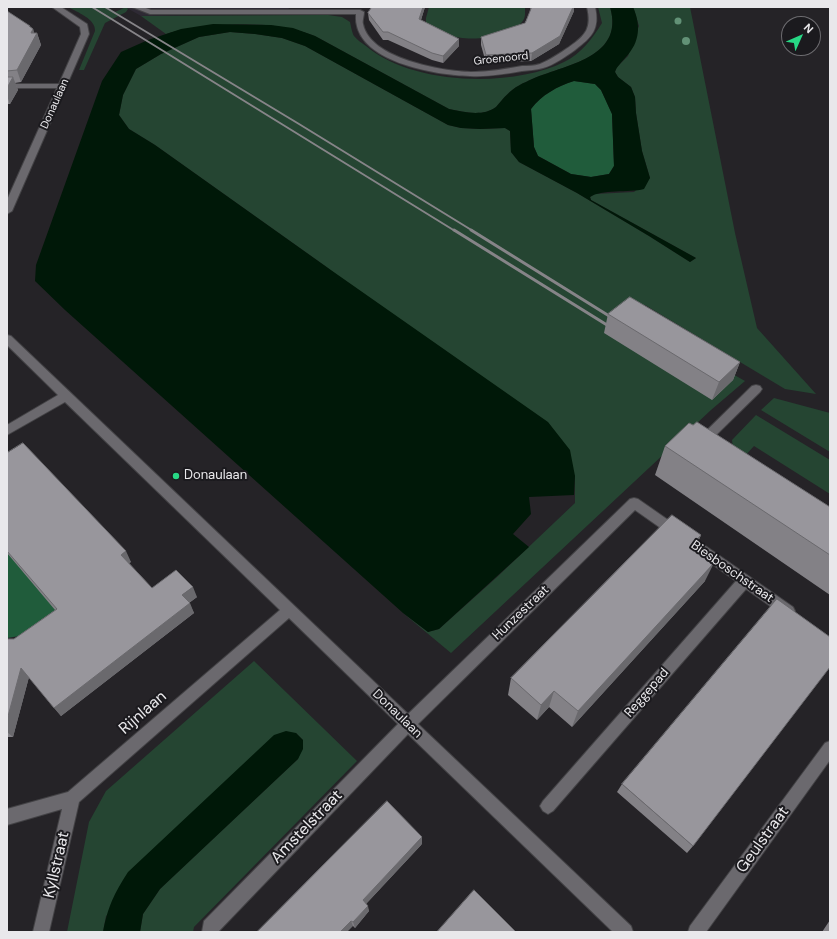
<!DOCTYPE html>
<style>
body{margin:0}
#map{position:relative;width:837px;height:939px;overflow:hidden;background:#252327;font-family:"DM Sans",sans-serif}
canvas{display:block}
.frame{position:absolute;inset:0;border:8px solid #e9e8eb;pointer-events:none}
.north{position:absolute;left:781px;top:16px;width:40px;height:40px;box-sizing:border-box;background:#1b1a1e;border:1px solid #6d6c70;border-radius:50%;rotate:45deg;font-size:11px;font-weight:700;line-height:16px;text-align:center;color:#e9e8eb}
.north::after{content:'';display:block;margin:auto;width:14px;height:18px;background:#27d885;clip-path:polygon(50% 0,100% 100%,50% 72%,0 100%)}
</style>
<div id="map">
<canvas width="837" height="939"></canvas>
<div class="frame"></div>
<div class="north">N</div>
</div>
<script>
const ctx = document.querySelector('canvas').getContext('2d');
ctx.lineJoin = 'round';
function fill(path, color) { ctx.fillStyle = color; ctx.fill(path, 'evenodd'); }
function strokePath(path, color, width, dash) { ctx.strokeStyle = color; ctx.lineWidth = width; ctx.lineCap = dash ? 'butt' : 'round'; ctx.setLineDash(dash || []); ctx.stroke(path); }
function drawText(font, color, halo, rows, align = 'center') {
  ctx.font = font + ' "DM Sans",sans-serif'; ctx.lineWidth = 4; ctx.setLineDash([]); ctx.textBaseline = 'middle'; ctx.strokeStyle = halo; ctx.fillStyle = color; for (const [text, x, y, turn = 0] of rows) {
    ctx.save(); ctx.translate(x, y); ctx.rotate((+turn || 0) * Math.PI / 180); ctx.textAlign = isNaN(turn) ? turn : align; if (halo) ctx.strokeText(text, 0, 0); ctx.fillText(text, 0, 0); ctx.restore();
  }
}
const built = new Path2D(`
 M125,7H289L288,13L141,16Z`);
const green = new Path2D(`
 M68,7H107L115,12L126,7L128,9L126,12L105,23L84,70H79L95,31C96,19 77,12 68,7Z
 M429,7H525C525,13 526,17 522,22C509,39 467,42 448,35C441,32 433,27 426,23V18Z
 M598,7H610C626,61 558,65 526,82C516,86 509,92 502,100C500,102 498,105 496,107C483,117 463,112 449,109L315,36C278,23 249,23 211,26C195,28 181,29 166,34L141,16L328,15L342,17L350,22C351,26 352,33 354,36C357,40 362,43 366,46C411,85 512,88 564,62C581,54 592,39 602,23Z
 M633,7H690L735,233L757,328L816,394L785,389L645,305L632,317L745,381L711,410L451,653L403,613L428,632L439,629L496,578L575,503V476L328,268L155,145L129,129L119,115L123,95L136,69L161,54L199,37L230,32L255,34L282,38L305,46L448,125L461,128L480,129L505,128L510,131L511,152L519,162L577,193L649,236L690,262L696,258L591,200L590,197L595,194L634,192L650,178L642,151L636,113L635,97L631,87L618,77L615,72L616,68L628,56L639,26Z
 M774,398L830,413V452L761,410Z
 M756,415L830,460V494L754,446L744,457L733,449L732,440Z
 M254,661L357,761L194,927L193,932H140L143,914L160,889L298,759L303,740L296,733L106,916L103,932H67L89,822L106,791Z`);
const forest = new Path2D(`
 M574,81L595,84L601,90L612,114L614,166L609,174L591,177L571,174L538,156L534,147L531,109C541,95 558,86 574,81Z
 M7,548L63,611L32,634L7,638Z`);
const water = new Path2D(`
 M610,7H633C641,25 640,42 626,57C622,62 617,66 615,72L618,77L631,87L635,97L636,113L642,151L650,178L644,189C629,193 601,189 590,197L591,200L696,258L690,262L649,236L577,193L519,162L511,152L510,131L505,128L480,129L461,128L448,125L305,46L282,38L255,34L230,32L199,37L161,54L136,69L123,95L119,115L129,129L155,145L328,268L548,422L570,450L575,476L574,495L529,497L531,514L513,534L529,547L439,629L428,632L403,613L65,310L35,281L36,265L102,81L121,52L148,40L181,29L213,24L271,25L293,28L315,36L449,109C463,112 483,117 496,107C498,105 500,102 502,100C509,92 516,86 526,82C558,65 626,61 610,7ZM574,81L595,84L601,90L612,114L614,166L609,174L591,177L571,174L538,156L534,147L531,109C541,95 558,86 574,81Z
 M286,731L296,733L303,740V749L298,759L160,889L143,914L140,932H103C108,906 114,894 128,872L274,735Z`);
const minor = new Path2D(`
 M52,7H61L87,24L89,34L12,211L7,214V200L57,88H7V84H59L81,34L80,27Z
 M132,7H143L151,10H360L364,12C364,16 362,21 363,24C370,59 442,71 471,72C488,72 505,69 522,66C528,66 534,66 540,64C550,60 560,53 569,47C586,35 592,28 587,7H595C600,29 592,37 575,50C565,57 554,65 543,68C536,70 529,70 522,71C505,74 488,77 470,76C436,75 352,62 356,14H150Z
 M7,335L11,336L408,714L630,499L634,498L638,499L793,607L795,611L793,615L788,617L783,615L746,589L553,811L548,814L543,811L540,806L543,801L736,581L635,510L418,724L631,926L633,932H613L408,734L218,932H202L204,921L398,724L289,618L79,802L49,932H33L62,809L7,825V809L68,792L280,610L65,402L7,435V425L58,395L7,345Z
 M756,385L760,386L762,389L760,392L710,441L709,445L705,447L699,444L697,441L699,438L752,386Z
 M830,741V760L706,932H688L690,926L825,743Z`);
const railFar1 = new Path2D(`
 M92,7L455,231
 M105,7L299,124L473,231`);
const rail = new Path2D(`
 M454,230L607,325
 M471,230L614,319`);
const trees = [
 [678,21,3.5],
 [686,41,4]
];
const wall = new Path2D(`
 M372,7H425L421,20L459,39V46L443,63L432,60L388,40H383L369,20L368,13Z
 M530,7H574V11L559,44L531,61L486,63L481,45V37L525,23L531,10Z
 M7,11L33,29L34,33H37L41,45L21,82L15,83L18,90L10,104H8L7,106Z
 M608,314L740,362L733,380L712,400L604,333Z
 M665,446L830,507V595L655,475Z
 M7,453L131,562L129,563L152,588L197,597L189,603L194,613L61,716L29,677L13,737H7V639H14L55,610L7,553Z
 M701,535L695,549L705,581L572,727L549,707L537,720L508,695L511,678Z
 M622,784L693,846L687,853L617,792Z
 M422,844L366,904L369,911L355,928L353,926L257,932Z
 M830,920V932H822Z`);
const shadedWall = new Path2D(`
 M423,7H425L419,26V19Z
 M573,7H574V11L559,44L531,61L532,53Z
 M29,26H30L32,31L33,29L35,36L37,33L41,45L21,82L17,70Z
 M459,39V46L443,63V56Z
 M13,77L18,90L10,104L7,96V88Z
 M740,362L733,380L712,400L719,382Z
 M701,535L692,554L691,546Z
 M126,551L131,562L126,565L121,555Z
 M714,563L705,581L572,727L578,711Z
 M193,587L197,597L186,605L182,595Z
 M190,603L194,613L61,716L54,708Z
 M21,668L29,677L13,737L7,732V720Z
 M554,691L549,707L537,720L541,705Z
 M422,837V844L364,906L363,900Z
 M368,906L369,911L355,928L353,922Z
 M351,921L353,926L347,932H340Z`);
const building = new Path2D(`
 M372,7H423L419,19L459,39L443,56L432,53L388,32H383L368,13Z
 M532,7H573L560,36L532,53L486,55L481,37L525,23Z
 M7,11L30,26H29L33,29L31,33H37L17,70L7,71Z
 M7,77H13L7,88Z
 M630,297L740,362L719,382L608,314Z
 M697,422L830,507V555L665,446L689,423L693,425Z
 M23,443L126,551L121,555L152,588L176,570L193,587L182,595L190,603L54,708L21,668L7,720V639H14L57,609L7,551V453Z
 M672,515L701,535L691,546L714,563L578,711L554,691L541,705L511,678Z
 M777,599L830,637V667L693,846L622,784Z
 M387,801L422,837L363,900L368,906L353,922L351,921L340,932H257Z
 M474,890L516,932H437Z`);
const markers = [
 [176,476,4,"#27d885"]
];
const farStreetnames = [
 ["Groenoord",501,59,-6],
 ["Donaulaan",55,104,-66]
];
const poiNames = [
 ["Donaulaan",184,476]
];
const streetNames = [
 ["Biesboschstraat",732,572,35],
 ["Hunzestraat",521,613,-44],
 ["Reggepad",647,693,-49],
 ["Donaulaan",397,714,44]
];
const nearStreetnames = [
 ["Rijnlaan",143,713,-41],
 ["Amstelstraat",307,827,-46],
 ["Geulstraat",763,840,-54],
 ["Kyllstraat",57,865,-77]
];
fill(built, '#2e2a34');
fill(green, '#254532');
fill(forest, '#205c3b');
fill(water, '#001808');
strokePath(minor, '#434245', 2);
fill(minor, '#6b696e');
strokePath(railFar1, '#868488', 2);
strokePath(rail, '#868488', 3);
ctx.fillStyle = '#629176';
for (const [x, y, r] of trees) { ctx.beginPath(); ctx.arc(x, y, r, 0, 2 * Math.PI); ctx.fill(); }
fill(wall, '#838186');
fill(shadedWall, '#6a696d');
fill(building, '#98969c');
strokePath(building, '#6a696d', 1);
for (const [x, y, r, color] of markers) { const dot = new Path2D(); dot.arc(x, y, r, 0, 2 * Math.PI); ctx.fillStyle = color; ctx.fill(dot); strokePath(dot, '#1b1a1e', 1.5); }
drawText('11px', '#e9e8eb', '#1b1a1e', farStreetnames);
drawText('13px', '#e9e8eb', '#1b1a1e', poiNames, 'left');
drawText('13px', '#e9e8eb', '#1b1a1e', streetNames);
drawText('16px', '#e9e8eb', '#1b1a1e', nearStreetnames);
</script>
